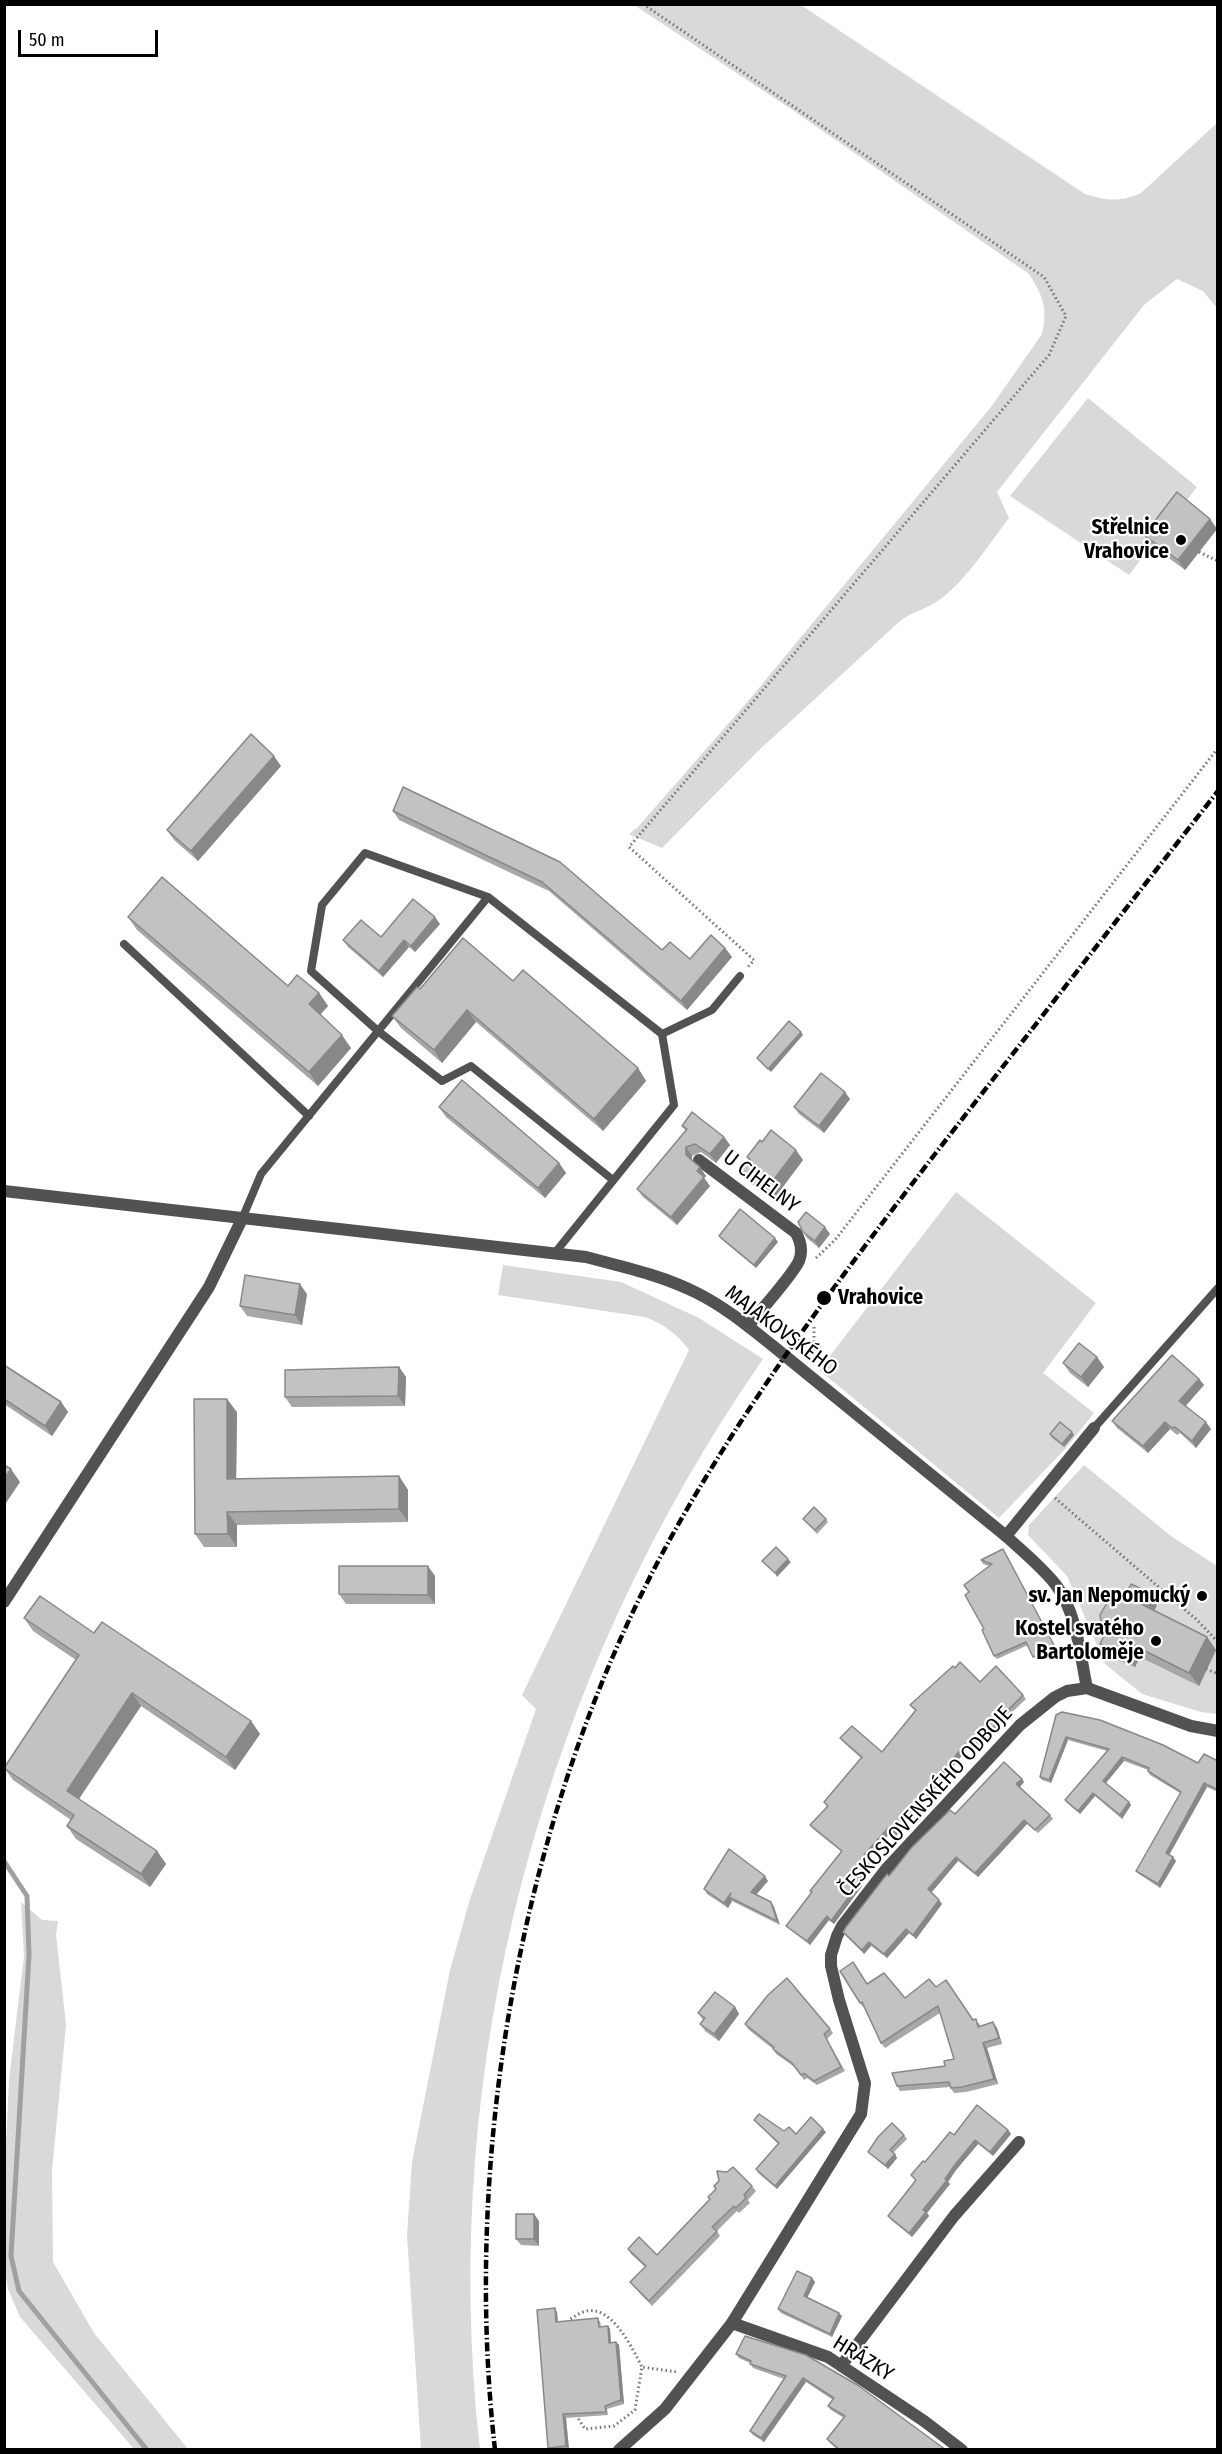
<!DOCTYPE html>
<meta charset="utf-8">
<style>
body{margin:0}
#map{position:relative;width:1222px;height:2454px;overflow:hidden;background:#fff;font-family:"Fira Sans Condensed",sans-serif}
canvas{display:block}
.frame{position:absolute;inset:0;border:6px solid #000;pointer-events:none}
.scale{position:absolute;left:18px;top:30px;width:140px;height:27px;box-sizing:border-box;border:3px solid #000;border-top:0;padding-left:8px;font-size:18px;line-height:21px;white-space:nowrap;color:#000;-webkit-text-stroke:4px #fff;paint-order:stroke}
</style>
<div id="map">
<canvas width="1222" height="2454"></canvas>
<div class="frame"></div>
<div class="scale">50 m</div>
</div>
<script>
const ctx = document.querySelector('canvas').getContext('2d');
ctx.lineJoin = 'round';
function fill(path, color) { ctx.fillStyle = color; ctx.fill(path, 'evenodd'); }
function strokePath(path, color, width, dash) { ctx.strokeStyle = color; ctx.lineWidth = width; ctx.lineCap = dash ? 'butt' : 'round'; ctx.setLineDash(dash || []); ctx.stroke(path); }
function drawText(font, color, halo, rows, align = 'center') {
  ctx.font = font + ' "Fira Sans Condensed",sans-serif'; ctx.lineWidth = 4.5; ctx.setLineDash([]); ctx.textBaseline = 'middle'; ctx.strokeStyle = halo; ctx.fillStyle = color; for (const [text, x, y, turn = 0] of rows) {
    ctx.save(); ctx.translate(x, y); ctx.rotate((+turn || 0) * Math.PI / 180); ctx.textAlign = isNaN(turn) ? turn : align; if (halo) ctx.strokeText(text, 0, 0); ctx.fillText(text, 0, 0); ctx.restore();
  }
}
const green = new Path2D(`
 M634,5H801L1085,194C1106,201 1121,202 1141,193L1218,122L1217,308L1203,291L1177,279L1144,305L997,492L1009,518C989,544 961,589 931,605C920,611 909,613 899,622L757,752L662,848L629,834L638,827L749,700L991,407L1042,334C1048,308 1043,296 1029,274L794,111Z
 M1088,398L1197,487L1129,575L1010,496Z
 M956,1192L1096,1303L1043,1373L1094,1413L1066,1448L999,1518L819,1370Z
 M503,1265L621,1282L699,1318L763,1359C543,1676 437,2064 480,2449H421L407,2235L412,2162L450,1970L470,1899L536,1709L522,1695L689,1350C677,1334 664,1324 645,1317L498,1295Z
 M1084,1465L1171,1536L1217,1566V1714L1201,1712L1142,1694L1105,1664L1067,1576L1028,1535L1029,1525Z
 M21,1902L42,1920L58,1921L56,1934L66,2025L52,2171L53,2262L94,2333L188,2449H134L20,2317L8,2289L4,2266L5,2167L9,2080L24,1956Z`);
const stream = new Path2D(`
 M4,1861L27,1896L29,1955L11,2256L19,2291L147,2450`);
const path = new Path2D(`
 M643,4L1044,277L1066,316L1049,355L629,847L754,960L747,968
 M1199,552L1218,561
 M816,1258L835,1240L1218,748
 M814,1327V1360
 M1055,1498L1197,1620L1218,1642
 M1206,1669L1218,1674
 M570,2323V2319C574,2317 578,2314 583,2312C611,2302 632,2348 642,2367
 M576,2415L585,2429L614,2426L635,2410L642,2367L677,2372`);
const service = new Path2D(`
 M124,944L309,1116
 M662,1034L712,1010L740,976
 M242,1219L261,1174L488,897
 M554,1254L674,1105L662,1034L488,897L365,853L322,905L311,971L378,1031L442,1081L471,1066L613,1180
 M1094,1428L1218,1288`);
const minor = new Path2D(`
 M699,1160L796,1233C801,1242 803,1251 799,1261C792,1276 760,1311 748,1326
 M1006,1536L1094,1428
 M4,1602L209,1287L242,1219
 M732,2323L828,2357L924,2421L962,2450
 M841,2366L954,2216L1019,2142`);
const tertiary = new Path2D(`
 M4,1191L586,1257C623,1267 662,1275 697,1293C725,1307 749,1327 773,1346L1006,1536C1023,1552 1042,1567 1056,1585C1077,1613 1080,1655 1087,1688
 M619,2450L665,2409L732,2323L861,2114L865,2083L839,2000L831,1966V1955L837,1936L842,1926L887,1868L1020,1725L1055,1697L1067,1691L1087,1688L1191,1726L1218,1731`);
const rail = new Path2D(`
 M495,2450C461,2149 523,1807 669,1541C745,1403 839,1279 935,1154C1029,1033 1123,912 1218,791`);
const wall = new Path2D(`
 M1210,519L1217,529L1185,570L1151,545L1144,535Z
 M281,766L198,861L174,840L167,830Z
 M403,787L662,950L690,959L725,948L732,957L687,1010L549,891L399,820L393,811Z
 M128,917L288,986L319,993L328,1006L320,1015L351,1048L318,1086L137,930Z
 M440,924L415,952L409,947L383,977L348,947L343,940L381,937Z
 M513,981L638,1068L646,1081L603,1131L476,1022L442,1063L401,1028L392,1016L420,989Z
 M850,1099L824,1133L799,1114L794,1107Z
 M439,1107L559,1163L566,1173L545,1198L446,1117Z
 M682,1126L724,1137L730,1145L716,1163L701,1152L692,1156V1160L706,1176L704,1178L710,1186L677,1225L643,1197L637,1189L686,1131Z
 M747,1157L803,1160L773,1200L748,1181L741,1171L749,1160Z
 M803,1232L830,1234L819,1248L807,1238Z
 M719,1236L778,1242L756,1268L721,1239Z
 M307,1294L302,1325L247,1316L240,1306Z
 M1097,1357L1104,1367L1088,1387L1070,1373L1063,1363Z
 M4,1365L61,1402L68,1412L52,1436L4,1404Z
 M399,1367L406,1377L405,1406L292,1407L285,1397Z
 M1199,1379L1204,1385L1186,1406L1211,1429L1196,1448L1180,1433L1177,1435L1170,1429L1148,1453L1117,1428L1112,1421Z
 M237,1412L236,1479L399,1476L408,1490V1522L237,1525V1547H204L195,1534Z
 M1072,1432L1074,1435L1064,1447L1052,1438L1050,1434Z
 M803,1519H826L828,1522L817,1534Z
 M1005,1552L1057,1651L1036,1660L1028,1645L997,1659L994,1656L969,1592L989,1566L983,1564L981,1560Z
 M435,1576V1604H346L339,1594Z
 M1157,1605L1154,1611L1207,1637L1216,1650L1199,1686L1140,1657L1135,1667L1110,1657L1100,1644Z
 M24,1618L94,1633L251,1721L260,1734L235,1770L141,1706L79,1799L157,1851L166,1864L150,1887L76,1839L67,1826L71,1820L13,1780L4,1768L76,1660L33,1631Z
 M955,1668L980,1682L1023,1695L1026,1699L1006,1718L1007,1720L972,1753L968,1748L896,1836L891,1832L868,1858L873,1864L859,1882L862,1886L834,1924L829,1920L810,1945L789,1929L786,1926L811,1893L810,1891L842,1852L813,1829L810,1825L827,1807L824,1802L861,1758L843,1742L840,1738L882,1752L915,1711L910,1705Z
 M1056,1715L1198,1763L1218,1761V1792L1207,1787L1169,1855L1176,1861L1160,1888L1139,1874L1136,1871L1180,1793L1150,1775L1148,1771V1770L1124,1761L1106,1783L1129,1802L1131,1805L1122,1819L1095,1796L1080,1814L1067,1803L1065,1800L1107,1751L1068,1740L1051,1783L1042,1780L1040,1777Z
 M1022,1779L1024,1782L1020,1787L1050,1815L1053,1819L1038,1833L1027,1824L978,1877L958,1861L931,1893L942,1904L916,1939L909,1933L887,1958L871,1946L864,1954L846,1936L843,1932L889,1876L955,1814Z
 M768,1881L756,1895L771,1902L774,1907L780,1925L732,1901L728,1908L707,1894L704,1889Z
 M867,1984L905,1998L936,1987L973,2020L980,2024V2027L993,2022L997,2028L1002,2044L987,2048L998,2084L966,2092L954,2093L950,2087L900,2091L897,2086L945,2066L954,2059L940,2013L885,2048L881,2043L864,2008L860,2003Z
 M735,2007L739,2014L719,2041L705,2031L700,2024L703,2020L698,2013Z
 M745,2024L830,2029L833,2033L827,2039L845,2071L817,2085L807,2078L804,2080L796,2068L776,2054L773,2049L748,2029Z
 M754,2120L784,2131L796,2134L826,2132L777,2189L758,2173L756,2169L778,2144Z
 M1008,2130L1011,2134L993,2156L978,2144L956,2170L948,2182L950,2184L927,2213L929,2216L912,2237L891,2220L888,2216L916,2181L911,2175L954,2135Z
 M904,2135L907,2139L893,2153L897,2158L888,2169L871,2155L868,2152Z
 M714,2186H752L756,2191L748,2200L750,2203L739,2213L737,2211L717,2231L720,2236L652,2306L634,2287L630,2282L645,2267L631,2254L628,2249L657,2255L710,2199L708,2197L716,2189Z
 M539,2221V2246L521,2245L516,2239Z
 M812,2278L815,2282L807,2298L842,2316L832,2337L781,2313L778,2309Z
 M557,2312L558,2322L600,2321L601,2326H608L610,2329L611,2342H616L619,2345L624,2404L607,2409L608,2415L566,2418L569,2450H549L548,2448Z
 M745,2336L946,2450H838L830,2443L827,2439L844,2418L831,2410L828,2406L833,2400L806,2382L764,2442L753,2435L750,2431L784,2379L753,2368L750,2363L739,2358L736,2354Z`);
const shadedWall = new Path2D(`
 M1210,519L1217,529L1185,570L1178,560Z
 M274,756L281,766L198,861L191,851Z
 M435,917L440,924L415,952L411,946Z
 M404,940L409,947L383,977L379,971Z
 M725,948L732,957L687,1010L681,1001Z
 M319,993L328,1006L318,1017L309,1004Z
 M467,1010L476,1022L442,1063L434,1050Z
 M801,1032L803,1035L771,1072L768,1069Z
 M342,1035L351,1048L318,1086L309,1072Z
 M638,1068L646,1081L603,1131L594,1119Z
 M845,1092L850,1099L824,1133L819,1126Z
 M724,1137L730,1145L716,1163L710,1154Z
 M686,1147L692,1156V1164L686,1155Z
 M796,1150L803,1160L773,1200L766,1190Z
 M559,1163L566,1173L545,1198L538,1188Z
 M700,1167L706,1176L704,1178L710,1186L677,1225L671,1217Z
 M825,1227L830,1234L819,1248L815,1241Z
 M775,1238L778,1242L756,1268L754,1265Z
 M300,1284L307,1294L302,1325L295,1315Z
 M1097,1357L1104,1367L1088,1387L1081,1377Z
 M399,1367L406,1377L405,1406L398,1396Z
 M1199,1379L1204,1385L1184,1407L1179,1401Z
 M227,1399L237,1412L236,1492L227,1479Z
 M61,1402L68,1412L52,1436L45,1426Z
 M1165,1422L1170,1429L1148,1453L1143,1446Z
 M1206,1422L1211,1429L1196,1448L1192,1441Z
 M1072,1432L1074,1435L1064,1447L1062,1444Z
 M11,1469L20,1482L4,1506V1479Z
 M399,1476L408,1490V1522L399,1509Z
 M227,1512L237,1525V1547L228,1534Z
 M788,1559L791,1562L777,1577L775,1573Z
 M428,1566L435,1576V1604L428,1595Z
 M1148,1592L1157,1605L1151,1617L1141,1604Z
 M1207,1637L1216,1650L1199,1686L1189,1673Z
 M1131,1644L1140,1657L1135,1667L1126,1654Z
 M132,1693L141,1706L76,1803L67,1791Z
 M251,1721L260,1734L235,1770L226,1757Z
 M1066,1737L1068,1740L1051,1783L1049,1780Z
 M965,1744L968,1748L896,1836L894,1832Z
 M1122,1757L1124,1761L1105,1784L1103,1781Z
 M1022,1779L1024,1782L1019,1788L1016,1784Z
 M1204,1783L1207,1787L1168,1857L1166,1853Z
 M1093,1793L1095,1796L1080,1814L1078,1811Z
 M1129,1802L1131,1805L1122,1819L1120,1815Z
 M1024,1820L1027,1824L978,1877L975,1873Z
 M888,1828L891,1832L867,1859L864,1855Z
 M157,1851L166,1864L150,1887L141,1874Z
 M956,1857L958,1861L931,1893L928,1889Z
 M1173,1857L1176,1861L1160,1888L1158,1884Z
 M871,1861L873,1864L859,1883L856,1879Z
 M765,1876L768,1881L754,1897L751,1892Z
 M860,1882L862,1886L834,1924L831,1921Z
 M731,1893L729,1897L732,1901L728,1908L724,1903Z
 M939,1900L942,1904L916,1939L913,1935Z
 M771,1902L774,1907L780,1925L777,1921Z
 M827,1916L829,1920L810,1945L807,1941Z
 M906,1929L909,1933L887,1958L884,1954Z
 M869,1942L871,1946L864,1954L862,1950Z
 M735,2007L739,2014L719,2041L714,2034Z
 M993,2022L997,2028L1002,2044L999,2038Z
 M983,2043L987,2048L998,2084L994,2079Z
 M823,2129L826,2132L777,2189L775,2186Z
 M1008,2130L1011,2134L993,2156L990,2152Z
 M975,2140L978,2144L956,2170L948,2182L950,2184L927,2213L929,2216L912,2237L909,2233L923,2210L954,2166Z
 M895,2154L897,2158L888,2169L885,2165Z
 M534,2214L539,2221V2246L534,2239Z
 M812,2278L815,2282L806,2300L804,2296Z
 M555,2308L557,2312L558,2326L556,2322Z
 M839,2313L842,2316L832,2337L830,2334Z
 M608,2326L610,2329L611,2346L609,2343Z
 M616,2342L619,2345L624,2404L621,2400Z
 M803,2378L806,2382L764,2442L761,2438Z
 M563,2414L566,2418L569,2450L566,2446Z`);
const building = new Path2D(`
 M1177,492L1210,519L1178,560L1144,535Z
 M251,734L274,756L191,851L167,830Z
 M403,787L560,862L662,950L670,942L690,959L711,935L725,948L681,1001L542,882L393,811Z
 M162,877L288,986L297,975L319,993L309,1004L342,1035L309,1072L128,917Z
 M413,899L435,917L411,946L404,940L379,971L343,940L361,920L381,937Z
 M463,938L513,981L523,970L638,1068L594,1119L467,1010L434,1050L392,1016L417,987L420,989Z
 M789,1021L801,1032L768,1069L757,1058Z
 M821,1073L845,1092L819,1126L794,1107Z
 M462,1080L559,1163L538,1188L439,1107Z
 M692,1112L724,1137L710,1154L695,1144L686,1147V1155L700,1167L697,1171L704,1177L671,1217L637,1189L687,1129L682,1126Z
 M771,1130L796,1150L766,1190L741,1171L750,1159L747,1157L760,1140L762,1142Z
 M740,1209L775,1238L754,1265L719,1236Z
 M806,1212L825,1227L815,1241L803,1232L798,1222Z
 M245,1275L300,1284L295,1315L240,1306Z
 M1079,1343L1097,1357L1081,1377L1063,1363Z
 M1172,1355L1199,1379L1179,1401L1206,1422L1192,1441L1175,1427L1172,1428L1165,1422L1143,1446L1112,1421Z
 M4,1365L61,1402L45,1426L4,1399Z
 M399,1367L398,1396L285,1397V1370Z
 M194,1399H227V1479L399,1476V1509L227,1512L228,1534H195Z
 M1060,1422L1072,1432L1062,1444L1050,1434Z
 M4,1465L11,1469L4,1479Z
 M814,1507L826,1519L815,1530L803,1519Z
 M776,1547L788,1559L775,1573L762,1561Z
 M1003,1549L1055,1647L1033,1657L1026,1642L994,1656L982,1630L984,1629L965,1595L969,1592L964,1585L992,1564L981,1560Z
 M339,1566H428V1595L339,1594Z
 M1131,1584L1148,1592L1141,1604L1207,1637L1189,1673L1131,1644L1126,1654L1100,1644L1107,1630L1101,1621L1100,1615L1108,1601L1115,1597H1124Z
 M40,1596L94,1633L102,1622L251,1721L226,1757L132,1693L67,1791L157,1851L141,1874L67,1826L74,1815L4,1768L79,1655L24,1618Z
 M960,1662L980,1682L996,1666L1023,1695L1003,1715L1005,1717L969,1749L965,1744L894,1832L888,1828L864,1855L871,1861L856,1879L860,1882L831,1921L827,1916L807,1941L786,1926L812,1892L810,1891L842,1851L810,1825L828,1806L824,1802L862,1757L840,1738L852,1726L882,1752L916,1710L910,1705L953,1666L955,1668Z
 M1062,1712L1100,1720L1163,1745L1198,1763L1204,1754L1218,1761V1790L1204,1783L1166,1853L1173,1857L1158,1884L1136,1871L1181,1792L1148,1771L1149,1768L1122,1757L1103,1781L1129,1802L1120,1815L1093,1793L1078,1811L1065,1800L1109,1749L1066,1737L1049,1780L1040,1777L1056,1715Z
 M1004,1762L1022,1779L1016,1784L1050,1815L1035,1830L1024,1820L975,1873L956,1857L928,1889L939,1900L913,1935L906,1929L884,1954L869,1942L862,1950L843,1932L846,1927L887,1874L889,1876L912,1847L950,1810L955,1814Z
 M729,1849L765,1876L751,1892L771,1902L777,1921L729,1897L731,1893L724,1903L704,1889Z
 M853,1962L867,1984L884,1973L905,1998L929,1979L936,1987L946,1980L973,2020L976,2019L978,2027L993,2022L999,2038L983,2043L994,2079L962,2087L951,2088L949,2082L897,2086L892,2073L945,2066L944,2061L954,2059L938,2006L881,2043L862,2002L860,2003L840,1971Z
 M787,1978L830,2029L824,2034L841,2067L814,2081L804,2073L801,2075L792,2063L773,2049L774,2047L745,2024L768,1995Z
 M715,1992L735,2007L714,2034L700,2024L705,2018L698,2013Z
 M977,2105L1008,2130L990,2152L975,2140L954,2166L945,2179L947,2180L923,2210L926,2212L909,2233L888,2216L916,2180L911,2175L923,2161L925,2162L950,2132L954,2135Z
 M759,2114L784,2131L789,2127L796,2134L811,2117L823,2129L775,2186L756,2169L779,2143L754,2120Z
 M892,2123L904,2135L890,2150L895,2154L885,2165L868,2152L878,2137Z
 M733,2167L752,2186L744,2195L746,2198L736,2208L734,2206L712,2227L717,2231L649,2301L630,2282L646,2266L628,2249L639,2237L657,2255L710,2199L708,2197L716,2189L714,2186L719,2181L717,2171L727,2172Z
 M516,2214H534V2239H516Z
 M797,2271L812,2278L804,2296L839,2313L830,2334L778,2309Z
 M555,2308L556,2322L598,2318L599,2327L608,2326L609,2343L616,2342L621,2400L605,2406L606,2412L563,2414L566,2446L548,2448L537,2310Z
 M745,2336L806,2355L859,2386L946,2450H840L827,2439L845,2416L828,2406L834,2398L803,2378L761,2438L750,2431L786,2376L750,2364L751,2361L736,2354Z`);
const markers = [
 [1181,540,6,"#000"],
 [824,1298,8,"#000"],
 [1202,1596,6,"#000"],
 [1156,1641,6,"#000"]
];
const poiNames = [
 ["Střelnice",1169,528],
 ["Vrahovice",1169,552],
 ["Vrahovice",838,1298,"left"],
 ["sv. Jan Nepomucký",1190,1596],
 ["Kostel svatého",1144,1629],
 ["Bartoloměje",1144,1653]
];
const streetNames = [
 ["U CIHELNY",761,1182,37],
 ["MAJAKOVSKÉHO",781,1331,37],
 ["ČESKOSLOVENSKÉHO ODBOJE",926,1802,-48],
 ["HRÁZKY",863,2359,32]
];
fill(green, '#d9d9d9');
strokePath(stream, '#a0a0a0', 5);
strokePath(path, '#747474', 3, [1.5, 3]);
strokePath(service, '#525252', 8);
strokePath(minor, '#525252', 12);
strokePath(tertiary, '#525252', 12);
strokePath(rail, '#000', 4.5, [9, 3, 1.5, 3]);
fill(wall, '#a7a7a7');
fill(shadedWall, '#888');
fill(building, '#c2c2c2');
strokePath(building, '#888', 1.5);
for (const [x, y, r, color] of markers) { const dot = new Path2D(); dot.arc(x, y, r, 0, 2 * Math.PI); ctx.fillStyle = color; ctx.fill(dot); strokePath(dot, '#fff', 2); }
drawText('bold 21px', '#000', '#fff', poiNames, 'right');
drawText('21px', '#000', '#fff', streetNames);
</script>
